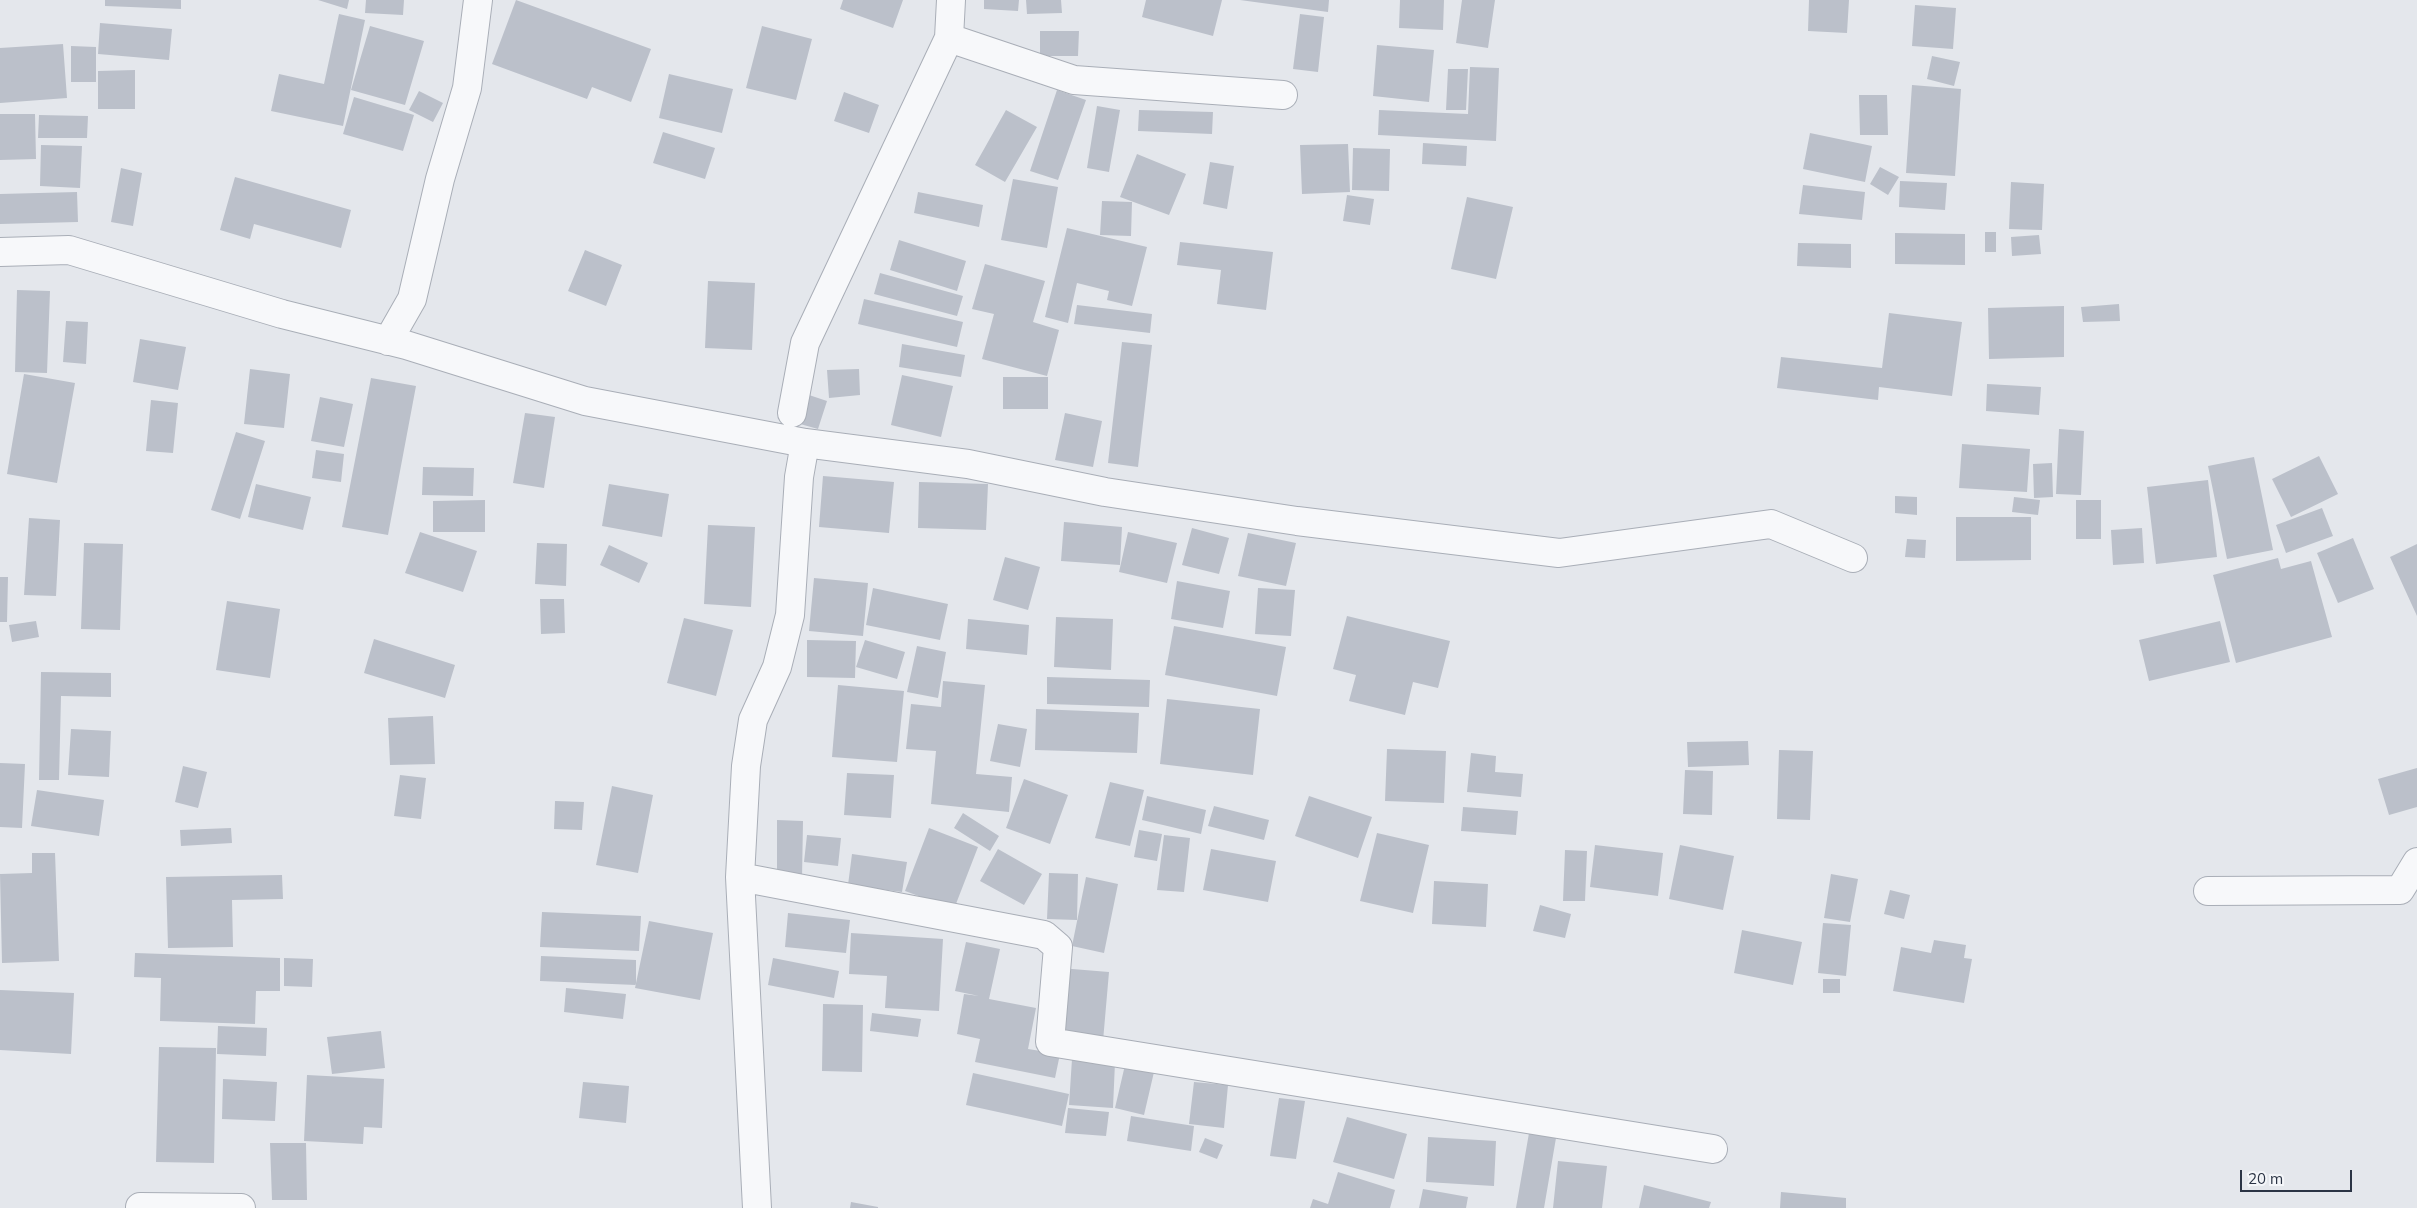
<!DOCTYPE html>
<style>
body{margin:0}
#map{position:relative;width:2417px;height:1208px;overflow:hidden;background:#e4e7ec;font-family:Mulish,sans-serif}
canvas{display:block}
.scale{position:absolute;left:2240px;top:1170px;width:112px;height:22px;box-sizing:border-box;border:2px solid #2b3445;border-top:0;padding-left:6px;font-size:15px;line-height:18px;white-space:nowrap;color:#2b3445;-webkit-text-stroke:4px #f4f6f9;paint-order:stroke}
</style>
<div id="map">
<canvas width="2417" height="1208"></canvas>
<div class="scale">20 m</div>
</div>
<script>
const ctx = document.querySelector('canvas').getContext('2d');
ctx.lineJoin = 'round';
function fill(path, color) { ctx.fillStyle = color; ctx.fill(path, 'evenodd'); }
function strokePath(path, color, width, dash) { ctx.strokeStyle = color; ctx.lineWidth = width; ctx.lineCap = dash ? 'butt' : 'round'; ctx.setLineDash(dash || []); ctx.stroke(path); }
const building = new Path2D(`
 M105,0H181V9L105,6Z
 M318,0H349L347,9Z
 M366,0H404L403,15L365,13Z
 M516,0L651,49L631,102L592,87L587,99L492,64Z
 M843,0H903L893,28L840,9Z
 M984,0H1019L1018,11L984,9Z
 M1026,0H1061L1062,13L1027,14Z
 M1146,0H1222L1213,36L1142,17Z
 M1240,0H1329L1328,12Z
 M1400,0H1444L1443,30L1399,28Z
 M1462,0H1495L1488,48L1456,43Z
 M1809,0H1849L1847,33L1808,31Z
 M1915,5L1956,8L1953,49L1912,46Z
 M339,14L365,20L343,126L271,111L279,74L324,84Z
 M1300,14L1324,17L1318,72L1293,69Z
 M100,23L172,29L169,60L98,54Z
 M370,26L424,41L405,105L351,90Z
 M762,26L812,39L796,100L746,88Z
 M1040,31H1079L1078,56H1040Z
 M63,44L67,98L0,103V48Z
 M1377,45L1434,50L1429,102L1373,96Z
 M71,46L96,47V82H71Z
 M1932,56L1960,62L1954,86L1927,79Z
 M1470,67L1499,68L1496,141L1378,135L1379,110L1468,114Z
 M1448,69H1468L1466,110H1446Z
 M135,70V109H98V71Z
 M669,74L733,89L722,133L659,118Z
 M1912,85L1961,89L1955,176L1906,173Z
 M1057,90L1086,100L1058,180L1030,171Z
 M419,91L443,103L433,122L409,110Z
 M844,92L879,105L869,133L834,121Z
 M1859,95H1887L1888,135H1860Z
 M354,97L414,115L403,151L343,134Z
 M1097,106L1120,110L1109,172L1087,168Z
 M1006,110L1037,127L1005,182L975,165Z
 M1139,110L1213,112L1212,134L1138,131Z
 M0,114H35L36,159L0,160Z
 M39,115L88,116L87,138H38Z
 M663,132L715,148L705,179L653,163Z
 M1810,133L1872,146L1865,182L1803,169Z
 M1423,143L1467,146L1466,166L1422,164Z
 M1348,144L1350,192L1302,194L1300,145Z
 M41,145L82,146L80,188L40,186Z
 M1353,148L1390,149L1389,191L1352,190Z
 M1137,154L1186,174L1169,215L1120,197Z
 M1210,162L1234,166L1227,209L1203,204Z
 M1880,167L1899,177L1888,195L1870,184Z
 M121,168L142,173L133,226L111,222Z
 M235,177L351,210L341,248L254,224L250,239L220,230Z
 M1013,179L1058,187L1047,248L1001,240Z
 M1900,181L1947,183L1945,210L1899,207Z
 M2011,182L2044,184L2042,230L2009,229Z
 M1803,185L1865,192L1862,220L1799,214Z
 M77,192L78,222L0,224V194Z
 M918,192L983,205L979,227L914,213Z
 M1347,195L1374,199L1370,225L1343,221Z
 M1467,197L1513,207L1496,279L1451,269Z
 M1102,201L1132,202L1131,236L1100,235Z
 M1067,228L1147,247L1132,306L1107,300L1109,291L1077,283L1068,323L1045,317Z
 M1985,232H1996V252H1985Z
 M1895,233L1965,234V265L1895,264Z
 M2039,235L2041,254L2012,256L2011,237Z
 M899,240L966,261L957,291L890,270Z
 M1180,242L1273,252L1266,310L1217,304L1221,270L1177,265Z
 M1798,243L1851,244V268L1797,266Z
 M585,250L622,265L606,306L568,291Z
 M985,264L1045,281L1033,322L1059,330L1047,376L982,359L994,314L972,309Z
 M880,273L963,296L957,316L874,294Z
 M708,281L755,283L752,350L705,348Z
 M17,290L50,291L47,373L15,372Z
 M864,299L963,322L957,347L858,324Z
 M2119,304L2120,321L2083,322L2081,307Z
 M1077,305L1152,314L1150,333L1074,324Z
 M2064,306V357L1989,359L1988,308Z
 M1889,313L1962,322L1952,396L1879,387L1878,400L1777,388L1781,357L1882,368Z
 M66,321L88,322L86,364L63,362Z
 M140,339L186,347L178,390L133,382Z
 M1122,342L1152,345L1138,467L1108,463Z
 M902,344L965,355L961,377L899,367Z
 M250,369L290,374L284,428L244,424Z
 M859,369L860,395L829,398L827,370Z
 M24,374L75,383L57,483L7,474Z
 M902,375L953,386L941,437L891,425Z
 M1003,377H1048V409H1003Z
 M371,378L416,386L388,535L342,527Z
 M1987,384L2041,387L2039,415L1986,411Z
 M803,393L827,401L818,429L793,422Z
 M320,397L353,404L344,447L311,441Z
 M151,400L178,403L173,453L146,451Z
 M525,413L555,417L544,488L513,483Z
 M1065,413L1102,421L1093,467L1055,460Z
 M2059,429L2084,431L2081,495L2056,494Z
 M236,432L265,441L240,519L211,510Z
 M1962,444L2030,449L2027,492L1959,488Z
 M316,450L344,454L341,482L312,478Z
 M2319,456L2338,494L2291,517L2272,479Z
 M2254,457L2273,550L2227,559L2208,466Z
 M2052,463L2053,497L2034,498L2033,464Z
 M423,467L474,468L473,496L422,495Z
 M823,476L894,482L889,533L819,527Z
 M2208,480L2217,557L2156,564L2147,487Z
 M919,482L988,484L986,530L918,528Z
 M256,484L311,497L303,530L248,517Z
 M609,484L669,494L662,537L602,526Z
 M1895,496L1917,497V515L1895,513Z
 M2014,497L2040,500L2038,515L2012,512Z
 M485,500V532H433V501Z
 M2076,500H2101V539H2076Z
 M2322,508L2333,536L2286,553L2276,525Z
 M1956,517H2031V560L1956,561Z
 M29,518L60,520L56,596L24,595Z
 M1064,522L1122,527L1120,565L1061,561Z
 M708,525L755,527L751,607L704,604Z
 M1192,528L1229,538L1219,574L1182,565Z
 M2142,528L2144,563L2113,565L2111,530Z
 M420,532L477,551L463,592L405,573Z
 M1128,532L1177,543L1167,583L1119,572Z
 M1248,533L1296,543L1286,586L1238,576Z
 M2353,538L2374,589L2338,603L2317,553Z
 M1907,539L1926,540L1925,558L1905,557Z
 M84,543L123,544L120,630L81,629Z
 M537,543L567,544L566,586L535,584Z
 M2417,544V616L2390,557Z
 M609,545L648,563L639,583L600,565Z
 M1005,557L1040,567L1028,610L993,600Z
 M2278,558L2281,569L2311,561L2332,637L2236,663L2213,575Z
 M0,577H8L7,622H0Z
 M814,578L868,583L863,636L809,631Z
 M1177,581L1230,591L1223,628L1171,619Z
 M873,588L948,604L940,640L866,625Z
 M1258,588L1295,590L1291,636L1255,634Z
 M540,599H564L565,633L541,634Z
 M227,601L280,609L270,678L216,670Z
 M1347,616L1450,641L1438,688L1413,682L1405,715L1349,701L1356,675L1333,669Z
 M1056,617L1113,619L1111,670L1054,667Z
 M684,618L733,630L716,696L667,683Z
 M968,619L1029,625L1027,655L966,649Z
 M36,621L39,637L12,642L9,625Z
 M2220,621L2230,662L2149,681L2139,640Z
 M1174,626L1286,647L1277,696L1165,675Z
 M374,639L455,665L445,698L364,673Z
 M807,640L856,641L855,678L807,677Z
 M865,640L905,652L897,679L856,667Z
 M917,646L946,652L938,698L907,692Z
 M41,672L111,673V697L61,696L59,780H39Z
 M1047,677L1150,680L1149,707L1047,704Z
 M943,681L985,685L976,774L1012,777L1009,812L931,804L936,751L906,749L911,704L941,707Z
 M838,685L904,691L897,762L832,757Z
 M1167,699L1260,709L1253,775L1160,764Z
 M1036,709L1139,713L1137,753L1035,750Z
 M433,716L435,764L390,765L388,718Z
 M998,724L1027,729L1020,767L990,761Z
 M71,729L111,731L109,777L68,775Z
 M1748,741L1749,765L1688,767L1687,742Z
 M1387,749L1446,751L1444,803L1385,801Z
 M1779,750L1813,751L1810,820L1777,819Z
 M1471,753L1496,756L1495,772L1523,774L1521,797L1467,792Z
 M0,763L25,764L22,828L0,827Z
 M183,766L207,772L198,808L175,802Z
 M2417,768V807L2389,815L2378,779Z
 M1685,770L1713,771L1712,815L1683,814Z
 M847,773L894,775L891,818L844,815Z
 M400,775L426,778L421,819L394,816Z
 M1024,779L1068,795L1050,844L1006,828Z
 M1110,782L1144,790L1130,846L1095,838Z
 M612,786L653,795L638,873L596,865Z
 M37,790L104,800L99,836L31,826Z
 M1147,796L1206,810L1201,834L1142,820Z
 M1309,796L1372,817L1358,858L1295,836Z
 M555,801L584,802L582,830L554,829Z
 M1214,806L1269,820L1264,840L1208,826Z
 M1463,807L1518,811L1516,835L1461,831Z
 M963,813L999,836L990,851L954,828Z
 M777,820L803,821L802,879H777Z
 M231,828L232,843L181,846L180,830Z
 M929,828L978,847L954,909L905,891Z
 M1139,830L1162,834L1157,861L1134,857Z
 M1377,833L1429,845L1413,913L1360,901Z
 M807,835L841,838L838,866L804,862Z
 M1164,835L1190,838L1184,892L1157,890Z
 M1595,845L1663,853L1658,896L1590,887Z
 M1680,845L1734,856L1723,910L1669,899Z
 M998,849L1042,874L1024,905L980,881Z
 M1211,849L1276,861L1268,902L1203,890Z
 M1565,850L1587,851L1585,901H1563Z
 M32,853H55L59,961L2,963L0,874L32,873Z
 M852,854L907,862L902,892L848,885Z
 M1049,873L1078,874L1077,920L1047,919Z
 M1831,874L1858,879L1850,922L1824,918Z
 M282,875L283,899L232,900L233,947L168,948L166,877Z
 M1086,877L1118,884L1104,953L1072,946Z
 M1434,881L1488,884L1486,927L1432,924Z
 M1890,890L1910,895L1904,919L1884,914Z
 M1540,905L1571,914L1565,938L1533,931Z
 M542,912L641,916L639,951L540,947Z
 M788,913L850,920L846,953L785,947Z
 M649,921L713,933L700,1000L635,988Z
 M1823,923L1851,925L1846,976L1818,973Z
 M1742,930L1802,942L1793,985L1734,973Z
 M851,933L943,939L939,1011L885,1008L887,976L849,974Z
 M1934,940L1966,945L1964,958L1972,959L1964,1003L1893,991L1901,947L1931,953Z
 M966,942L1000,949L989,999L1036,1008L1028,1049L1060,1054L1055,1078L975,1062L980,1039L957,1034L964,994L979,996L955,991Z
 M135,953L280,958V991H256L255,1024L160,1021L161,978L134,977Z
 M541,956L636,960V985L540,981Z
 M284,958L313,959L312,987L284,986Z
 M773,958L839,971L834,998L768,985Z
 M1060,968L1109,972L1103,1041L1054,1037Z
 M1823,979H1840V993H1823Z
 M566,988L626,994L623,1019L564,1012Z
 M0,990L74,993L71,1054L0,1050Z
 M823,1004L863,1005L862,1072L822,1071Z
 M872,1013L921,1019L918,1037L870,1031Z
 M218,1026L267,1028L266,1056L217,1054Z
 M381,1031L385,1068L332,1074L327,1037Z
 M159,1047L216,1048L214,1163L156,1162Z
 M1072,1059L1115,1062L1113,1108L1069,1105Z
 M1125,1065L1154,1072L1144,1115L1115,1108Z
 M973,1073L1069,1094L1062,1126L966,1105Z
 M307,1075L384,1079L382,1128L364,1127L363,1144L304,1141Z
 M223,1079L277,1082L275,1121L222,1119Z
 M583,1082L629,1086L626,1123L579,1118Z
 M1194,1082L1228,1085L1224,1128L1189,1124Z
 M1279,1098L1305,1101L1296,1159L1270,1156Z
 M1068,1108L1109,1112L1106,1136L1065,1133Z
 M1131,1116L1194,1126L1191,1151L1127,1141Z
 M1347,1117L1407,1134L1394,1179L1333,1162Z
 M1529,1133L1556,1138L1544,1208H1516Z
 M1428,1137L1496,1141L1494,1186L1426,1182Z
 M1205,1138L1223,1145L1217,1159L1199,1152Z
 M270,1143H306L307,1200H272Z
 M1558,1161L1607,1166L1602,1208H1553Z
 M1338,1172L1395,1190L1390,1208H1310L1313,1199L1328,1204Z
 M1644,1185L1711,1202L1709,1208H1639Z
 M1423,1189L1468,1197L1466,1208H1419Z
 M1781,1192L1846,1198V1208H1780Z
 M851,1202L878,1207V1208H850Z`);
const street = new Path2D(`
 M949,38L1074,80L1283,95
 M0,252L69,250L282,314L406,345L585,401L805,443L968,464L1105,492L1297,521L1559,553L1771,524L1853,558
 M388,341L412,299L440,179L467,88L478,0
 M792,413L805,343L949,38L951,0
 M740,877L1044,935L1058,947L1050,1042L1713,1149
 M2208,891L2400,890L2417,862
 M140,1207L241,1208
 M757,1208L740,877L746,766L753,720L777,667L790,615L799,477L805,443`);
fill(building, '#bbc0ca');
strokePath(street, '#a9aeb7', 30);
strokePath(street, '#f7f8fa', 28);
</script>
